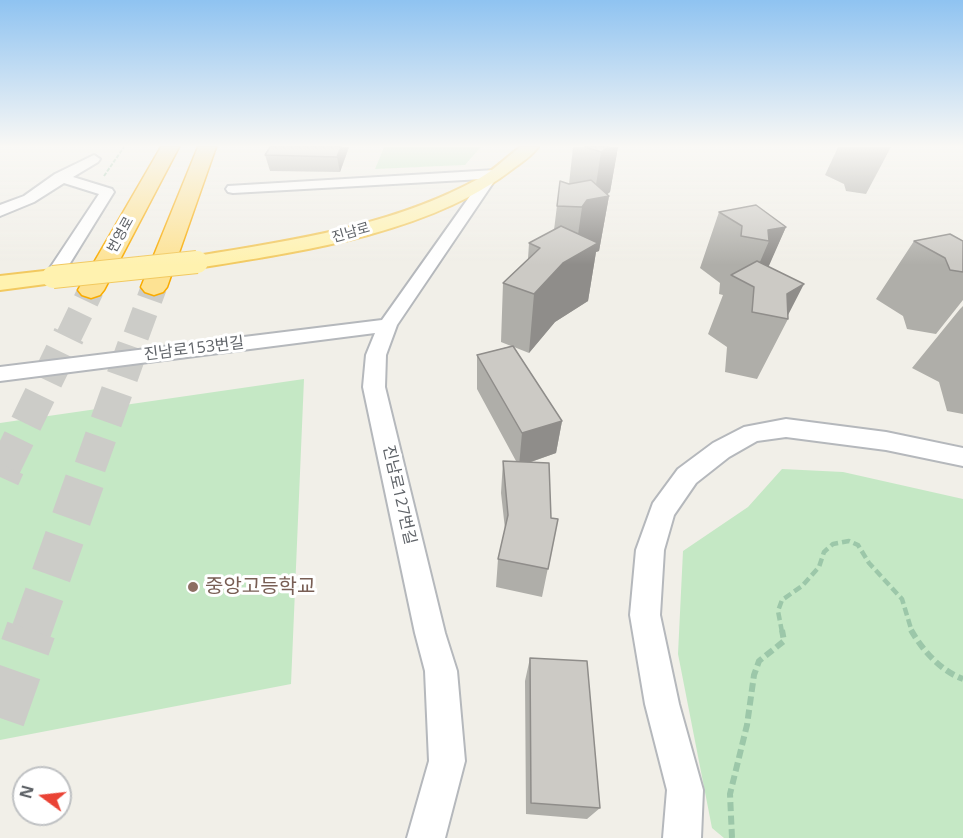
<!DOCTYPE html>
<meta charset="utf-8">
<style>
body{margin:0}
#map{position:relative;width:963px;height:838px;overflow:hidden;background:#f1efe8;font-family:"Open Sans",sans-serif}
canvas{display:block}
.north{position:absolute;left:12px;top:766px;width:60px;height:60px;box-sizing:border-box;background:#fff;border:2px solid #bfc1c3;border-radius:50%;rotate:285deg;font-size:16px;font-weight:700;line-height:24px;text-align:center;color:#5f6368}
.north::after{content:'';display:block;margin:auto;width:21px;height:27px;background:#ea4335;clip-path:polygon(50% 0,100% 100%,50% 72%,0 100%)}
</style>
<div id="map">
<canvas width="963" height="838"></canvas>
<div class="north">N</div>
</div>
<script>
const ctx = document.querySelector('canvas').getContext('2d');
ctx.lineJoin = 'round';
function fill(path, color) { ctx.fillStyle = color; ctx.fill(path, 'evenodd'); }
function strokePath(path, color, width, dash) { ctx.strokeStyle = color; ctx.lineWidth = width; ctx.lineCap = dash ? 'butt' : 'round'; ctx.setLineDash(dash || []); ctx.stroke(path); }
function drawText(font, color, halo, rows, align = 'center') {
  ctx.font = font + ' "Open Sans","Noto Sans KR",sans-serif'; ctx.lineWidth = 6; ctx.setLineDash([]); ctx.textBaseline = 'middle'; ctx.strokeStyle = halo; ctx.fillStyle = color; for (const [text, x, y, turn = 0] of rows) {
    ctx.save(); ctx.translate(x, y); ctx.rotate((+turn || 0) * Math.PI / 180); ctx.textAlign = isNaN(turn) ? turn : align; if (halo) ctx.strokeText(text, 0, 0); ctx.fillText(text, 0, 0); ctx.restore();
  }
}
const green = new Path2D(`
 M384,147H481L465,165L375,169Z
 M304,379L291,684L0,740V423Z
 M782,469L843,472L963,499V838H724L712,828L678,654L683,551L748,507Z`);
const highwayTunnelFar3 = new Path2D(`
 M69,336L91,290
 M136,336L154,287`);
const highwayTunnelFar2 = new Path2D(`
 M5,467L69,335
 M90,467L137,335`);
const highwayTunnelFar1 = new Path2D(`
 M0,477L5,466
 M31,632L90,466`);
const highwayTunnel = new Path2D(`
 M0,718L31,630`);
const pathFar2 = new Path2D(`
 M104,176L124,147`);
const pathFar1 = new Path2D(`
 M782,632L778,611L782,600L802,586L819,567L824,552L833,544L849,541L858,545L869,563L902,599L912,632`);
const path = new Path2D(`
 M911,630C923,651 941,671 963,679
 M732,838L730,794L747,725L754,675L759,661L784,641L782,630`);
const minor = new Path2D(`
 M94,155L100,159L98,162L73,177L112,189L114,192L59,281H47L44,277L99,194L64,183L34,202L0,216V205L24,196L55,174Z
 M495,170L502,174L493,178L495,180L397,325L386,355L385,387L445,633L457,671L465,761L445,838H407L429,761L425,671L415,633L363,387L366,355L375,333L0,381V367L382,320L482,179L233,193L228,192L226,189L228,186Z
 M786,419L886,432L963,448V466L886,450L786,437L757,441L729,457L696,483L674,515L664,550L660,615L679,704L703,790L701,838H663L667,790L645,704L630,615L636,550L653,503L678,469L713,443L744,427Z`);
const major = new Path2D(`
 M520,147H538C532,156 522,162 514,168C431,233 299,252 197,268L190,266L186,262L190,258L197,256C294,240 393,226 480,178C494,170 507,157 520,147Z
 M53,270L61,272L64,277L61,282L0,290V276Z`);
const highway = new Path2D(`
 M161,147H179L104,290L100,295L91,298L82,295L78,290Z
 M198,147H216L167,287L163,292L154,295L145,292L141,287Z`);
const majorBridge = new Path2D(`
 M53,277L197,262`);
const wall = new Path2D(`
 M270,147H349L340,172L270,171L265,155Z
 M573,147H618L610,192L607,194L609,196L599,251L596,252L588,301L555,322L529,353L514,347L562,421L556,453L531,462L551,518L558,519L542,597L496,587L498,559L505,529L501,493L503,461H516L477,389V355L511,346L501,342L503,283L528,259L529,243L554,230L560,181L569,184Z
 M838,147H891L866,194L846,191L844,184L825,175Z
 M719,212L786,227L768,266L788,315V319L757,379L725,372L727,347L708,334L723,295L719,294L720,283L700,268Z
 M914,241H963V300L936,334L907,329L903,316L876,299Z
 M963,306V414L947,411L939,382L912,368L960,309Z
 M530,658L600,808L587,819L526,814L525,681Z`);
const shadedWall = new Path2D(`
 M341,147H349L340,172L337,157Z
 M609,147H618L610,192L604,197L609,196L599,251L596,252L588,301L555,322L529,353L534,294L563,263L575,256L582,207L587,200L594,198L601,152Z
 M786,227L761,284L750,285L769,241L768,230Z
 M804,284L786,319L787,294Z
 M562,421L556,453L519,466L522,433Z`);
const building = new Path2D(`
 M270,147H341L337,157L265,155Z
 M585,147H609L601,152Z
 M591,180L609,196L587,200L582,207L557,206L560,181L569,184Z
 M756,205L786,227L768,230L769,241L741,236L742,226L719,212Z
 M561,226L598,243L563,263L534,294L503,283L540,248L529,243Z
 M950,234L963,241V272L950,270L945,258L914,241Z
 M757,261L804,284L787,294L788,319L752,312L754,287L731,275Z
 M513,346L562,421L522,433L477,355Z
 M503,461L549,463L551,518L558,519L548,569L498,559L508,515Z
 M530,658L587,661L600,808L531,803Z`);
const markers = [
 [193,587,6,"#8d6e63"]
];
const farStreetnames = [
 ["진남로",351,233,-16],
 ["번영로",121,235,-61]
];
const streetNames = [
 ["진남로153번길",194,349,-7],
 ["진남로127번길",399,495,77]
];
const nearEducationnames = [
 ["중앙고등학교",205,587]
];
fill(green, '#c5e8c5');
strokePath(highwayTunnelFar3, '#ccccc8', 26, [26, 13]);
strokePath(highwayTunnelFar2, '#ccccc8', 32, [32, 16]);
strokePath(highwayTunnelFar1, '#ccccc8', 40, [40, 20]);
strokePath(highwayTunnel, '#ccccc8', 50, [50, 25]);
strokePath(minor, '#b5b8bc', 4);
strokePath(major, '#f2c960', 4);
strokePath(highway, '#f9ab00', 3);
strokePath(pathFar2, '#9cc7a9', 2, [4, 1.5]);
strokePath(pathFar1, '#9cc7a9', 4.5, [8, 4]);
strokePath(path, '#9cc7a9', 6, [9, 4.5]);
fill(minor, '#fff');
fill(major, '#fff2af');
fill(highway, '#fde293');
strokePath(majorBridge, '#f2c960', 24, []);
strokePath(majorBridge, '#fff2af', 22);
fill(wall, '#afaea9');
fill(shadedWall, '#8f8d8a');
fill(building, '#cccac5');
strokePath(building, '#8f8d8a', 1.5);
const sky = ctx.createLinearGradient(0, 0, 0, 265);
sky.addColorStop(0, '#8fc3f1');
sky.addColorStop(0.55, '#f9f8f5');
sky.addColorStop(1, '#f9f8f500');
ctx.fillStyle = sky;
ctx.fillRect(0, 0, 963, 265);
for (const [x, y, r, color] of markers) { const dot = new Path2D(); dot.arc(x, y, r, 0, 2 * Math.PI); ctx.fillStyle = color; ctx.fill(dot); strokePath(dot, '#fff', 2); }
drawText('14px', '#5f6368', '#fff', farStreetnames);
drawText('16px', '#5f6368', '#fff', streetNames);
drawText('20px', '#785e54', '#fff', nearEducationnames, 'left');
</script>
